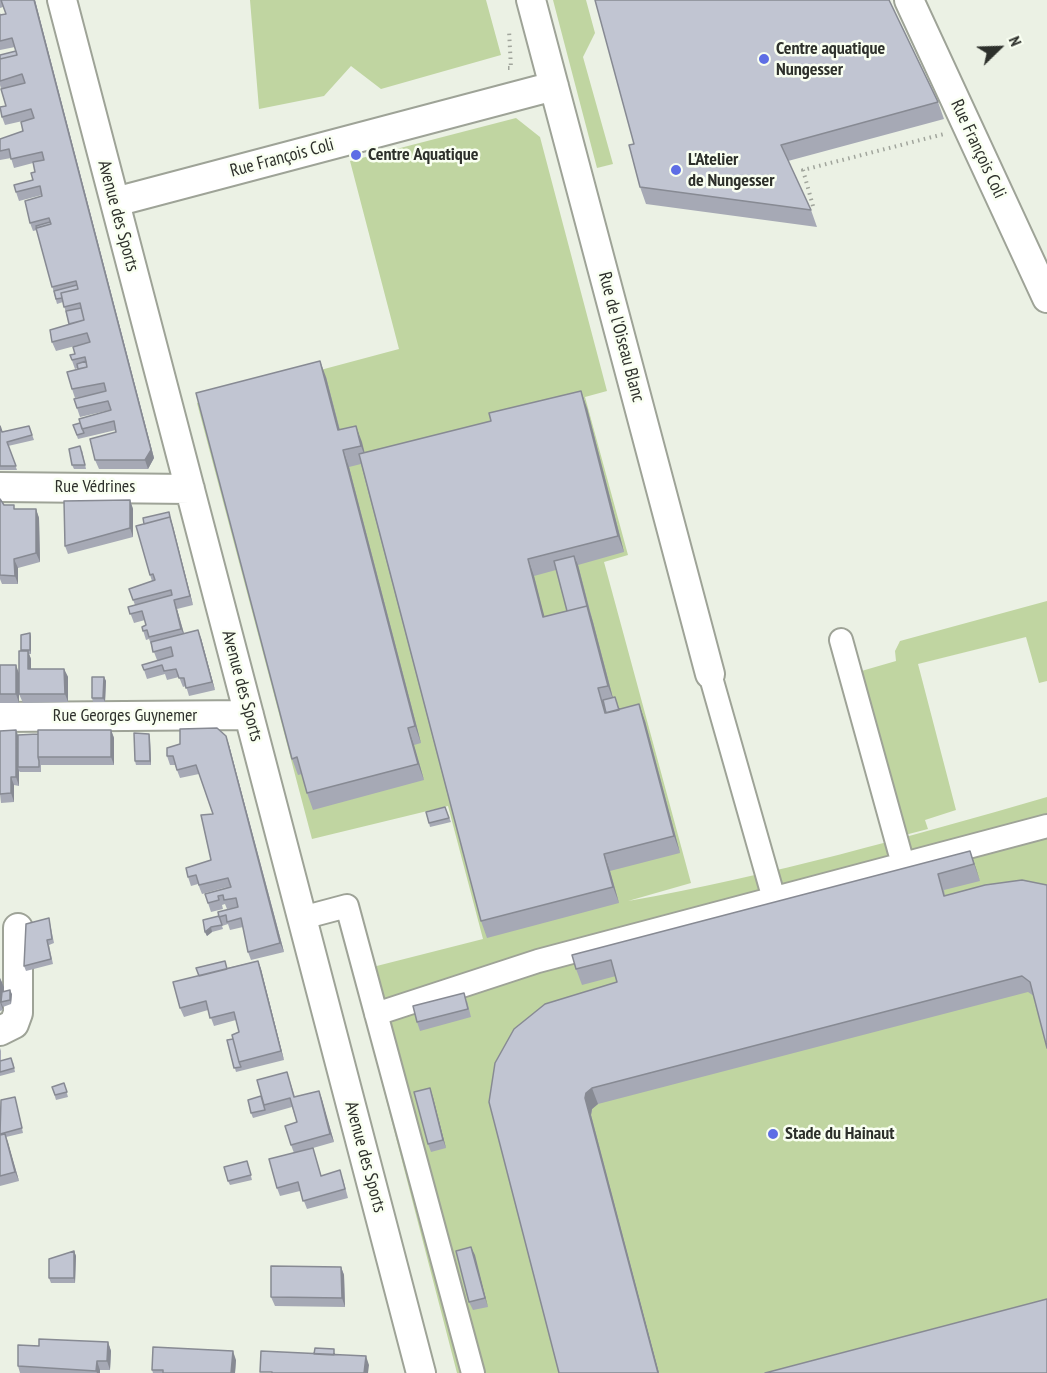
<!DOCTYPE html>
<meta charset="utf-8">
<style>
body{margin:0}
#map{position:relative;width:1047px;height:1373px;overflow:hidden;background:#ebf1e4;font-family:"PT Sans Narrow",sans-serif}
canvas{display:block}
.north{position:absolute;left:969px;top:18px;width:60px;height:60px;-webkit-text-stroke:4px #f9fff1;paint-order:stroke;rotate:67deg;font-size:16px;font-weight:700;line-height:24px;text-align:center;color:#2d302b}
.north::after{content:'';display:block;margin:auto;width:21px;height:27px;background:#2d302b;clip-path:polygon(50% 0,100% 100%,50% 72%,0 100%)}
</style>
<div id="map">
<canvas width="1047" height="1373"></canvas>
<div class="north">N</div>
</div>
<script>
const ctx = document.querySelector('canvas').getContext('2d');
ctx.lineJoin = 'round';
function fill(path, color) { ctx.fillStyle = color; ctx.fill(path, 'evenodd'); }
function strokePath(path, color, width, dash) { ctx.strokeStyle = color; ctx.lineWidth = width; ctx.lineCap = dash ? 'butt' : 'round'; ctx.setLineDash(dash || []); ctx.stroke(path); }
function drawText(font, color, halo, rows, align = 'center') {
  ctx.font = font + ' "PT Sans Narrow",sans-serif'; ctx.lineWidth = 5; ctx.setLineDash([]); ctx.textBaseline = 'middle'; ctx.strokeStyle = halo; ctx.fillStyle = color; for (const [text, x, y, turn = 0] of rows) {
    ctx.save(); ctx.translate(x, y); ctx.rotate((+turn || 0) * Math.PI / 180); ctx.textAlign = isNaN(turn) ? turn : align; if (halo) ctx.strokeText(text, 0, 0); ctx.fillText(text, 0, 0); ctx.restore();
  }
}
const green = new Path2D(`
 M250,0H486L501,55L381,89L351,66L324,96L259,109Z
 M553,0H586L595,33L583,57L613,164L597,168Z
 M516,118L540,137L607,391L585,397L628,555L604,562L691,883L628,901C770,876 909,837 1047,797V1373H457L353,972L483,939L448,806L312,839L197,403L399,349L350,161Z
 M1047,601V681L1039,683L1026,637L918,664L956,810L925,820L928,829L901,836L858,672L896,661L895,651L900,641Z`);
const path = new Path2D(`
 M508,68H511L509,30
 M813,206L803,170L944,134`);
const pedestrian = new Path2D(`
 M841,640L903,864
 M710,674L774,899
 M302,918L347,906L473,1373
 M376,1014L538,961L1047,826`);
const minor = new Path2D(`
 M62,0L421,1373
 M531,0L710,674
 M909,0L1047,298
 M115,202L554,86
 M0,487L190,489
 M0,717L249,715
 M0,1031L14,1024L18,1013V928`);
const wall = new Path2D(`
 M0,0H35L154,458L148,469H99L95,460L116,432V430L78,439L73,425L80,423L110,410L80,417L77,408L91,395L75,398L72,389L78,369V368L75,369L70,355L75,354L90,342L56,351L52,342L69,324L63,302L57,304L37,230L33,231L30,223L42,195L19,201L16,192L33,180L35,172L33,163L14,168L11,158L0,160V139L23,131L27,120L5,125L2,117L6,106L0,85V55L16,51L15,47L0,50V13L1,15L6,14L3,7L0,8Z
 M938,102L944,119L788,161L811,210L817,227L646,204L640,187L629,145Z
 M326,377L340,430L356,426L364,453L587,408L624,552L578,565L613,698L617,702L619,710L645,721L680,853L610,871L619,903L487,938L481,921L361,464L349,467L421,743L414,745L424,780L313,810L307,793L302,774L298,775L292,759ZM556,570L567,611L544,617L534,576Z
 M0,426L2,432L29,426L34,440L8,446L17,470H0Z
 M82,450L86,469H74L72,465Z
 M0,499L4,505L15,509H36L39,518L40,562L18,568V584H2L0,579Z
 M130,500L133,509V537L68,554L65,546Z
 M169,512L193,605L177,609L184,634L201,638L215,690L189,696L186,686L183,687L179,677L167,680L165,674L147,679L144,670L157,660L149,639L146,640L142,627L146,625L145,620L134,623L128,607L135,605L129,589L152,581L150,575L144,524Z
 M30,633L31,637V654H29L31,659V669H64L68,677V702L23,703L19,694L21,651Z
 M0,665L19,673V703H0Z
 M104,677L106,681L105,702H93L92,698Z
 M16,730L18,735L38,734L111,730L114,738V765H41V772H20L19,771V786L14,785V802L1,803L0,794Z
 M149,734L150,738L151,765H136L135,761Z
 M226,736L229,745L284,952L251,960L248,952L243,927L230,930L228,924L222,926L223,929L212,932L207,936L205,932L219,916L238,907L227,909L225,904L222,905L223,909L211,912L205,894L231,886L202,894L198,884L191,886L188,877L211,860L213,814L199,774L180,778L175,765H170L167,756Z
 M445,807L451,822L430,827L429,823Z
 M970,851L980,881L944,890L945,896L1022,880L1034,996L1028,992L598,1104L592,1109L591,1115L659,1373H559L545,1004L617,982L616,976L582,985L576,969Z
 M49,918L54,943L49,945L53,964L26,971L24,966Z
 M258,961L261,969L284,1060L236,1072L227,1040L233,1039L239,1032L236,1020L214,1026L208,1010L184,1017L180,1008L227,968Z
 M0,978L4,987L3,991L12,994L11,1004L3,1007V1010L0,1011Z
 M467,1001L471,1017L420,1031L417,1022Z
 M0,1048L1,1051V1061L13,1062L15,1072L0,1076Z
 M290,1081L295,1097L319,1091L334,1142L313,1148L321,1175L343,1179L348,1198L307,1209L300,1191L280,1196L277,1188L294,1153L291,1145L297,1122L292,1107L253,1118L251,1113L261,1096Z
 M64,1083L68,1097L56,1100L52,1087Z
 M430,1088L446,1148L431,1152L428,1144Z
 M15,1097L23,1133L6,1137L19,1181L0,1186V1116Z
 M247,1161L252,1180L230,1185L228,1181Z
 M471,1247L488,1307L473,1310L469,1302Z
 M74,1251L76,1256L75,1283H51L49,1278Z
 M341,1267L344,1275L345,1307L275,1306L271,1297Z
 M108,1342L111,1351L110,1370H100V1373H20L18,1366L39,1346Z
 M236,1360L235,1373H153L152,1370Z`);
const shadedWall = new Path2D(`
 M34,0H35L154,458L148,469L145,460Z
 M320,361L326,377L344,447L338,430Z
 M581,391L587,408L624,552L618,536Z
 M356,426L362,442L367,462L361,446Z
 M343,450L349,467L421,743L415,726Z
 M130,500L133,509V537L130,528Z
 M36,509L39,518L40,562L36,553Z
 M170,517L173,526L193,605L190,596Z
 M574,556L578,565L590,612L593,622L614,702L608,686Z
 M14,559L18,568V584L15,576Z
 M528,559L534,576L549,634L543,617Z
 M174,600L177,609L185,637L181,629Z
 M198,630L201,638L215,690L212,682Z
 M30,633L31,637V654L30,650Z
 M28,651L31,659V677L28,669Z
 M16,665L19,673V703L16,694Z
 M64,669L68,677V702L65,694Z
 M104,677L106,681L105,702L103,698Z
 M639,704L645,721L680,853L674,836Z
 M408,728L414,745L424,780L418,764Z
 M16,730L19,739L18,767L19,771V786L16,777Z
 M111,730L114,738V765L111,757Z
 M149,734L150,738L151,765L150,761Z
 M226,736L229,745L284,952L280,943Z
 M11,777L14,785V802L11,793Z
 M970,851L976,868L980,881L974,864Z
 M604,854L610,871L619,903L613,887Z
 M211,927L212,932L207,936L205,932Z
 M258,961L261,969L284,1060L281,1051Z
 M0,978L4,987L3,1002H1L3,1007V1010L0,1002Z
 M10,990L12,994L11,1004L10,1000Z
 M430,1088L433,1097L446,1148L443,1140Z
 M592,1088L598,1104L592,1109L591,1115L659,1373H658L585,1098L586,1093Z
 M319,1091L322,1099L334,1142L330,1134Z
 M5,1134L8,1142L19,1181L15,1172Z
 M471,1247L475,1255L488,1307L485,1298Z
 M74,1251L76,1256L75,1283L74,1278Z
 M341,1267L344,1275L345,1307L342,1298Z
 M108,1342L111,1351L110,1370L107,1361Z
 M233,1351L236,1360L235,1373H231Z
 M366,1356L369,1365L368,1373H364Z
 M97,1361L100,1370V1373H97L96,1371Z`);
const building = new Path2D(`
 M1,0H34L151,450L145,460H95L90,439L116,432L114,421L82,429L79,419L111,410L108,401L77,408L74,399L106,391L104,383L72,389L67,372L87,367L85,357L72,360L70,355L75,354L73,347L90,342L87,333L52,342L50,330L84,320L80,303L64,307L61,293L78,289L76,281L52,287L36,228L51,224L49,218L30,223L25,201L42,196L40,186L16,192L14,185L33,180L31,173L35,172L33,162L44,160L42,152L11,159L9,149L0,151V139L23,131L21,122L34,118L31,109L2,117L0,107L6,106L1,89L25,83L22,74L0,81V59L17,55L12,38L0,41V15L6,14Z
 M595,0H889L938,102L781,145L811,210L640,187L629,145L634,144Z
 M16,51L17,55L0,59V55Z
 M50,222L51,224L37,228L36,226Z
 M77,285L78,289L61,293L62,298L56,299L54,291Z
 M81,308L84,320L69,324L66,311Z
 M86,361L87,367L78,369L77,364Z
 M320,361L338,430L356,426L361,446L343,450L415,726L408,728L418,764L307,793L297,757L292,759L196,393Z
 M581,391L618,536L528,559L543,617L587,606L608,686L598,688L605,713L639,704L674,836L604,854L613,887L481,921L359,454L491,421L489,413Z
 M80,423L84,433L77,435L73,425Z
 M0,426L2,432L29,426L32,435L7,442L16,466H0Z
 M80,446L85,465H72L69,449Z
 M0,499L4,505H14V509H36V553L14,559L15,576L0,575Z
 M130,500V528L65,546L64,501Z
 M169,512L171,522L170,517L144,524L143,518Z
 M170,517L190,596L174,600L181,629L149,637L147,630L143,631L142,627L146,625L142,611L130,614L128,607L172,595L171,590L133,600L129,589L155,580L153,574L150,575L136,526Z
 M574,556L587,606L567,611L554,561Z
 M198,630L212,682L186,688L184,678H179L176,669L164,671L162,665L144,670L142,665L173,656L171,647L153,652L151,642Z
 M30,633V650H21V635Z
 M19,651H28V669H64L65,694H19Z
 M0,665H16V694H0Z
 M92,677H104L103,698H92Z
 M615,697L619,710L606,713L603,700Z
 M217,728L226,736L280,943L248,952L241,918L227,922L226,915L219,917L218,912L238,907L236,898L224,900L223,895L218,896L219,900L208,903L205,894L231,887L228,878L199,885L196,875L188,877L186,868L211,860L201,815L213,814L196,765L177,770L173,756H167V748L180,744V729Z
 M16,730V777H11V793L0,794V731Z
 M38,730H111V757H38Z
 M134,733L149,734L150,761H135Z
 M38,734V757L39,761V767H18V735Z
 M445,807L449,818L429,823L426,812Z
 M970,851L974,864L938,874L944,896L985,885L1022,880L1047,885V1048L1030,982L1022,976L592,1088L586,1093L585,1098L658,1373H559L489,1102L495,1063L514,1029L545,1004L617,982L611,960L576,969L572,955Z
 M219,916L222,925L211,927L205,932L203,920Z
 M49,918L52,939L47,940L51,959L24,966L26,924Z
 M225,961L227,969L199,976L196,968Z
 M258,961L281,1051L239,1062L232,1035L239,1032L234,1012L210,1018L206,1001L180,1008L173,982Z
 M10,990V1000L1,1002L2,992Z
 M464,993L468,1009L417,1022L413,1006Z
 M233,1039L239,1062L241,1067L234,1068L227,1040Z
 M11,1058L14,1068L0,1072V1061Z
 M287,1072L294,1097L319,1091L330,1134L291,1145L285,1126L297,1122L290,1098L264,1105L257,1080Z
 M64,1083L67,1092L55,1095L52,1087Z
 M430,1088L443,1140L428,1144L414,1092Z
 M261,1096L265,1110L251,1113L248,1100Z
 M15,1097L22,1128L0,1134L1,1100Z
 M5,1134L15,1172L0,1176V1135Z
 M313,1148L321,1176L340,1170L345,1189L303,1201L298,1182L277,1188L269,1159Z
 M247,1161L251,1175L228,1181L224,1167Z
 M471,1247L485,1298L469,1302L456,1251Z
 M74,1251V1278H49V1259Z
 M271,1266L341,1267L342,1298L271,1297Z
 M1047,1299V1373H765Z
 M39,1339L108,1342L107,1361H97L96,1371L18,1366V1345L39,1346Z
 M153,1347L233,1351L231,1373H163V1370H152Z
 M315,1348L334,1349V1355L314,1354Z
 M261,1351L366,1356L364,1373H272V1372H260Z`);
const markers = [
 [764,59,6,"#5e6ee5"],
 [356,155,6,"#5e6ee5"],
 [676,170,6,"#5e6ee5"],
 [773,1134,6,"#5e6ee5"]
];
const poiNames = [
 ["Centre aquatique",776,49],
 ["Nungesser",776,70],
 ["Centre Aquatique",368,155],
 ["L'Atelier",688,160],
 ["de Nungesser",688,181],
 ["Stade du Hainaut",785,1134]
];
const streetNames = [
 ["Rue François Coli",978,149,65],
 ["Rue François Coli",282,158,-15],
 ["Avenue des Sports",118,216,75],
 ["Rue de l'Oiseau Blanc",621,337,75],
 ["Rue Védrines",95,487],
 ["Avenue des Sports",242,686,75],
 ["Rue Georges Guynemer",125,716],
 ["Avenue des Sports",365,1157,75]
];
fill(green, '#c0d5a1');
strokePath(pedestrian, '#9ea397', 26);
strokePath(minor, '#9ea397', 32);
strokePath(path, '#a1a59c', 4, [1.5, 4.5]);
strokePath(pedestrian, '#fff', 22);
strokePath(minor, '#fff', 28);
fill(wall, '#a6a9b5');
fill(shadedWall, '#878a93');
fill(building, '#c1c5d2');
strokePath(building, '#878a93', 1.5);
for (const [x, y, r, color] of markers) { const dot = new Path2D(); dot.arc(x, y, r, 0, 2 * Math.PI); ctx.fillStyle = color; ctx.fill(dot); strokePath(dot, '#f9fff1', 2); }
drawText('bold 18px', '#2d302b', '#f9fff1', poiNames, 'left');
drawText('18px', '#2d302b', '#f9fff1', streetNames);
</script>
